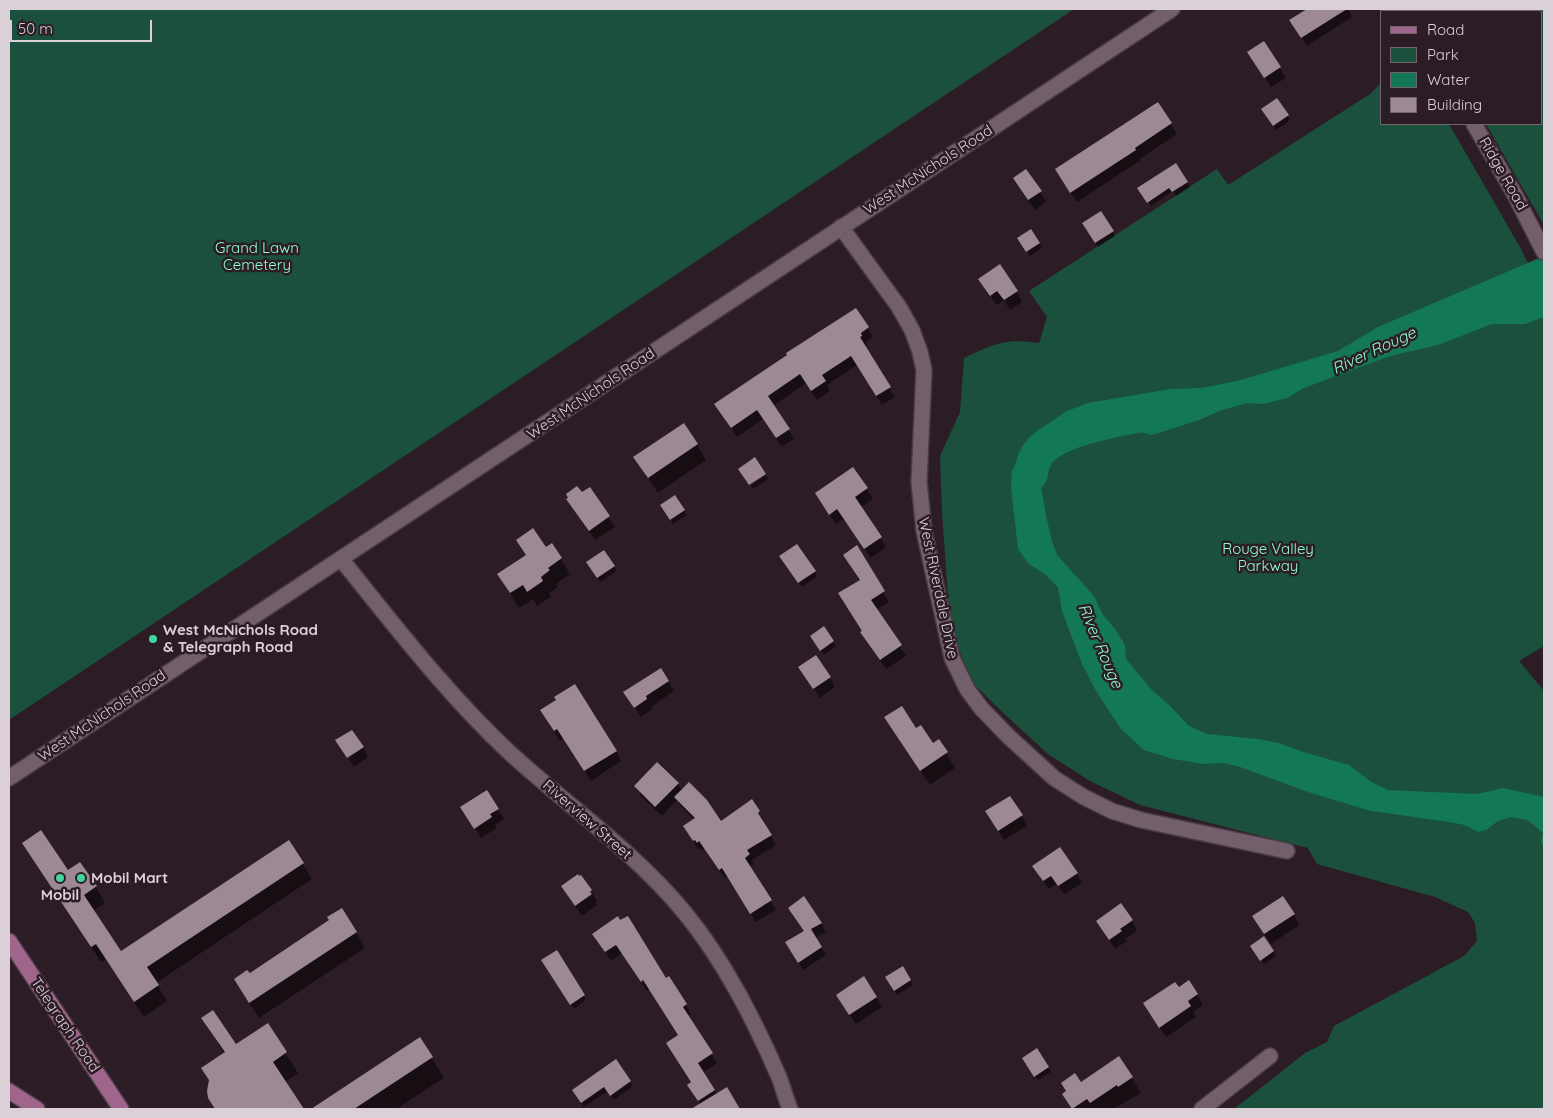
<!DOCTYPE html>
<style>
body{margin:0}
#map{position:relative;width:1553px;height:1118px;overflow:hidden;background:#2c1c26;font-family:Quicksand,sans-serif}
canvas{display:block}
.frame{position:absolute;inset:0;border:10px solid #dbd0d7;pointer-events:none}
.legend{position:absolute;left:1380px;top:10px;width:162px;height:115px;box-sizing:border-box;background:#2c1c26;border:1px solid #72646d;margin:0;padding:6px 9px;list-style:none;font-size:15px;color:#dbd0d7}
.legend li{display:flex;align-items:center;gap:10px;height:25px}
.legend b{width:25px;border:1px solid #72646d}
.scale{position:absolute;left:10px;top:20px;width:142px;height:22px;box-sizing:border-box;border:2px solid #dbd0d7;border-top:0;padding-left:6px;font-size:15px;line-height:18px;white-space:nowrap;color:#dbd0d7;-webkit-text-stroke:4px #2c1c26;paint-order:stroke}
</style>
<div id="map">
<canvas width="1553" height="1118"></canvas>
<div class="frame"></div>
<ul class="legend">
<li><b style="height:6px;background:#a0658d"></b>Road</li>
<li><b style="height:14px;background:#1b513c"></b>Park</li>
<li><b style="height:14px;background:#127855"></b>Water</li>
<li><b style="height:14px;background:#9d8895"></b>Building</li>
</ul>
<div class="scale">50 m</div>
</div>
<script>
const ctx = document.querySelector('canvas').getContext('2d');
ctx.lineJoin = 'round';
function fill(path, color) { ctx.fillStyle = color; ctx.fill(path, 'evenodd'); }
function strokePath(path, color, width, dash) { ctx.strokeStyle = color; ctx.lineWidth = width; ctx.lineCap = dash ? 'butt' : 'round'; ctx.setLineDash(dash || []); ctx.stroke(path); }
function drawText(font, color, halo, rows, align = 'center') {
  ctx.font = font + ' Quicksand,sans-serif'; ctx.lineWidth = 5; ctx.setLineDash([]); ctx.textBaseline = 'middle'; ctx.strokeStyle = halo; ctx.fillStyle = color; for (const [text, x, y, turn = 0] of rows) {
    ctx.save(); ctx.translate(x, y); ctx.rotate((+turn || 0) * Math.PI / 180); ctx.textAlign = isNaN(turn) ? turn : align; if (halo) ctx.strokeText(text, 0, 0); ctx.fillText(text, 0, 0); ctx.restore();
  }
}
const green = new Path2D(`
 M9,9H1074L9,720Z
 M1452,9H1544V225L1486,124H1542V11H1448Z
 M1382,82V124H1449L1521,249L1544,296V646L1519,661L1544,691V1109H1234L1305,1053L1327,1042L1334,1026L1464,956L1477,941L1475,923L1468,912L1435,897L1317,864L1308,848L1140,805L1090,781L1048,754L999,709L970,680L955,638L948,597L942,512L940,456L960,412L964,358C994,344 1005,338 1039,343L1047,317L1029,291L1217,169L1228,185L1370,94Z`);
const water = new Path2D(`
 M1544,256V317L1525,324H1492L1438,345L1390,356L1352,370L1304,388L1287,398L1263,404L1247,403L1222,410L1199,420L1152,435L1137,431L1125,421L1106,415L1084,417L1064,429L1042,455L1037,466L1047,520L1052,541L1057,555L1094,596L1103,615L1115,629L1125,645L1126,659L1152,690L1171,707L1189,726L1207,734L1258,739L1279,743L1303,752L1349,765L1371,782L1388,790L1477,794L1503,788L1544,797V847L1541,841L1543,833L1528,820L1511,817L1498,821L1486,830L1478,832L1465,825L1449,822L1371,811L1308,792L1240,767L1224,763L1204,764L1173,759L1144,750L1121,729L1096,691L1082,664L1062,611L1058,587L1045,574L1029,564L1018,549L1011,487L1012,471L1022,451L1052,421L1067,411L1088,403L1171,389L1202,388L1241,380L1338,351L1378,327Z`);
const shadow = new Path2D(`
 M1309,9H1348L1352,17L1307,46L1291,21Z
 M1264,43L1286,78L1271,87L1255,62Z
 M1277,99L1290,120L1276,130L1263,109Z
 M1158,104L1177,134L1140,159L1141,160L1077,202L1062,180Z
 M1175,165L1190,187L1176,196L1173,191L1151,206L1139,188Z
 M1020,189L1040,192L1046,202L1035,210Z
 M1100,212L1115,236L1098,247L1084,223Z
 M1021,243H1039L1042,248L1030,256Z
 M986,290L1017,292L1022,302L1010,310L1004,300L997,305Z
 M856,309L873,337L865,342L867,345L864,347L895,397L882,405L857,365L827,385L830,391L817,400L806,383L773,406L794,438L782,447L763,419L737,437L721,413Z
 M697,444L706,460L658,493L635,457Z
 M853,469L873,499L860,508L886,547L871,558L844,519L836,524L822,504Z
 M766,475L768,479L753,489L751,485Z
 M589,489L615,527L595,540L574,509L582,494Z
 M664,510H684L686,515L673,524Z
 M856,547L889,602L876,610L906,656L886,669L868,642L860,581L844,555Z
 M545,549L561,559L570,574L556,584L558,587L549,593L551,597L537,606L533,599L519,608L498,575Z
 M784,561L815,572L817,576L802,587Z
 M614,566L617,571L600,582L590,567Z
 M824,628L836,646L824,655L814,641Z
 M806,677H830L835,687L820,698Z
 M668,681L674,691L651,707L652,709L641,717L631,702Z
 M547,721L616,751L621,761L591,781L564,738L560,741Z
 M916,729L933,745L946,753L955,768L930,785L895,733Z
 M363,747L368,757L354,767L343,751Z
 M678,784L682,791L720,823L759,812L764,821L762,822L776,845L752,860L754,864L749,867L776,910L756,922L728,876L725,878L705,849L703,851L701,848L699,850L689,835L695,820L681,806L677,800L662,816L641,796L635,786Z
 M498,809L504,819L495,825L497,828L481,838L468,818Z
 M1022,816L1027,826L1004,840L993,822Z
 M289,842L312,879L156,983L167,1001L144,1017L106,959L101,962L33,859L96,887L105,903L93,911L121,953Z
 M1060,849L1082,883L1064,894L1057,884L1049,889L1039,875Z
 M581,876L597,901L595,902L597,905L582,916L568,896Z
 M1294,915L1299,925L1271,944L1259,926Z
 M618,918L686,1005L691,1014L687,1016L717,1063L702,1073L717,1094L726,1088L739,1109H704L694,1095L680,1036L650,989L647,991L622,953L611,961L599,943Z
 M1097,921H1132L1137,931L1125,939L1127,941L1115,949Z
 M821,923L826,932L815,938L826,955L803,970L791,951L805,932Z
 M356,932L365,948L259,1018L244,995L249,975Z
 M1254,950L1273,951L1276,956L1264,964Z
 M556,952L586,1000L574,1009L545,965Z
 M902,968L913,985L897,995L887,978Z
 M1189,982L1203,1005L1193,1012L1196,1017L1166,1037L1150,1014L1178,989Z
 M876,997L882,1007L856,1024L843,1005Z
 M202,1018L236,1046L267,1025L298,1073L285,1082L303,1109H216L209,1098L225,1054Z
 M420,1039L444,1078L396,1109H313Z
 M1119,1058L1141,1093L1113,1109H1072L1063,1095Z
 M616,1061L633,1086L614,1100L608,1091L584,1107L576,1095Z
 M1026,1063L1048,1067L1051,1072L1038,1080Z`);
const river = new Path2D(`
 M1031,474C1032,464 1036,454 1044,447C1067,426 1132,417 1163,411`);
const building = new Path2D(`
 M1307,9H1347L1301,38L1289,20Z
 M1264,41L1281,67L1264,78L1247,52Z
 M1277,98L1289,115L1273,126L1261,109Z
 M1158,102L1172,123L1135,148L1136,150L1070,193L1055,169Z
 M1176,163L1188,182L1172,192L1169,188L1147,203L1137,188Z
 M1026,169L1042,191L1028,200L1013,178Z
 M1101,211L1114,231L1095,243L1082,223Z
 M1031,229L1040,243L1026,252L1017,238Z
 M1000,264L1018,291L1004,300L997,291L990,296L978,279Z
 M856,308L869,327L861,333L862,336L860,337L891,387L876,396L851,356L822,375L826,381L811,391L800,374L768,396L790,429L776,438L757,410L731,428L714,404L787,355L786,353Z
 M684,423L698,444L648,478L633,457Z
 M755,457L766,474L749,485L738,469Z
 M853,467L868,488L855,497L882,537L864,549L837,509L829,515L815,493Z
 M577,486L582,492L590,487L610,516L589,531L566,499L568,498L566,494Z
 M675,495L685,510L670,520L660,505Z
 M533,528L546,547L552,543L562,558L548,568L550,570L541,577L543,581L527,592L523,585L510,593L497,574L526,555L516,540Z
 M797,544L816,571L798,583L779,556Z
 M857,545L885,591L871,600L902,645L880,660L860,632L862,631L838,593L860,580L843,555Z
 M604,550L615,566L597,578L586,562Z
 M824,626L834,641L820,651L810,636Z
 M816,655L831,677L813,689L798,667Z
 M661,668L669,681L646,696L647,699L634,708L623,692Z
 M575,684L617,751L584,771L557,729L554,731L540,710L556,700L554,697Z
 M902,706L916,728L921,725L933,743L939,739L948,752L920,771L884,717Z
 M352,730L364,747L347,758L335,740Z
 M657,762L679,783L655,807L634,786Z
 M689,782L707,800L721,821L752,799L760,811L758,813L772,835L747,850L750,854L745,858L772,900L750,914L722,868L719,870L699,841L697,843L695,840L693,841L683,826L695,818L674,797Z
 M487,790L499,809L490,814L492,817L474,829L460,807Z
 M1010,796L1023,815L998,831L985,811Z
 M41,830L68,870L80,862L97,886L84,895L121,951L289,840L304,863L147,967L159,985L134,1002L96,944L91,947L22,843Z
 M1060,847L1078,873L1058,886L1051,876L1043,881L1032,866Z
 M578,874L579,876L581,875L592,890L590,892L592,894L575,906L561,886Z
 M804,896L822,923L811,929L822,947L798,963L785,942L804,931L788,908Z
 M1283,896L1295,914L1264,934L1252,916Z
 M1121,903L1133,920L1120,929L1122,931L1109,940L1096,921Z
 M342,908L357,932L249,1003L234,979L247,970L250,973L329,920L327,917Z
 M618,916L620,920L628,916L666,978L669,976L687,1004L683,1007L713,1053L698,1063L715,1090L698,1101L687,1085L691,1082L666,1043L678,1035L643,980L641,982L616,945L605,952L592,934Z
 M1264,936L1274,951L1260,961L1250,946Z
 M557,950L585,995L570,1005L541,960Z
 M903,966L911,980L894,991L885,977Z
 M864,976L877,997L849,1015L836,995Z
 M1189,980L1198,994L1188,1001L1191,1006L1159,1028L1143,1003L1175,982L1179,987Z
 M213,1010L236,1044L268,1023L287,1052L273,1062L304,1109H215L208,1098L207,1091L209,1080L201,1068L225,1052L201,1018Z
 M420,1037L433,1057L354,1109H311Z
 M1037,1048L1049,1067L1034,1077L1022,1058Z
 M1119,1056L1133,1077L1118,1087L1117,1085L1090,1103L1087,1099L1072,1109L1062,1094L1066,1091L1061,1083L1075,1073L1081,1082Z
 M616,1059L631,1081L610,1096L604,1087L581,1103L572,1090Z
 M727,1087L740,1109H691Z`);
const street = new Path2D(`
 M1396,9L1398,11
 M1474,124L1515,195L1544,252
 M841,227L899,307L912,330L920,352L924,370L919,482L924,531L952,658L967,689L981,708L1008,736L1054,778L1082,796L1112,811L1141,820L1287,851
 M341,559C395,626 447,694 510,753C568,806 635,852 685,913C725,962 754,1020 779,1077C783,1088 786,1099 790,1109
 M1202,1109L1270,1056`);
const secondary = new Path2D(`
 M9,778L1172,9`);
const primary = new Path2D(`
 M9,941L121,1109
 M9,1091L37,1109`);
const markers = [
 [153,639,5,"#46d49e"],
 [60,878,5,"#46d49e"],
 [81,878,5,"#46d49e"]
];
const streetNames = [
 ["West McNichols Road",928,170,-33],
 ["Ridge Road",1503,174,60],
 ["West McNichols Road",591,394,-34],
 ["West Riverdale Drive",938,588,78],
 ["West McNichols Road",102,716,-34],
 ["Riverview Street",587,820,41],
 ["Telegraph Road",65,1025,56]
];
const parkNames = [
 ["Grand Lawn",257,248],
 ["Cemetery",257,265],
 ["Rouge Valley",1268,549],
 ["Parkway",1268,566]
];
const poiNames = [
 ["West McNichols Road",163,630],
 ["& Telegraph Road",163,647],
 ["Mobil Mart",91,878],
 ["Mobil",60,895,"center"]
];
const waterNames = [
 ["River Rouge",1374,351,-25],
 ["River Rouge",1100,646,67]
];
fill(green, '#1b513c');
fill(water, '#127855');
fill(shadow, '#0007');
strokePath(river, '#127855', 34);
fill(building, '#9d8895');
strokePath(street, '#483b43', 18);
strokePath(secondary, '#483b43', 18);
strokePath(primary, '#483b43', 18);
strokePath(street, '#725f6b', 15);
strokePath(secondary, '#725f6b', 15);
strokePath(primary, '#a0658d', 15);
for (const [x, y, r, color] of markers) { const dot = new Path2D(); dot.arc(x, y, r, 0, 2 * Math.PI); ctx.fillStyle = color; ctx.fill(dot); strokePath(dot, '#2c1c26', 2); }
drawText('15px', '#dbd0d7', '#2c1c26', streetNames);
drawText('15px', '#8afecc', '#2c1c26', parkNames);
drawText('bold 15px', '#dbd0d7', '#2c1c26', poiNames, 'left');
drawText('italic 16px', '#8bfecc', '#2c1c26', waterNames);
</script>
